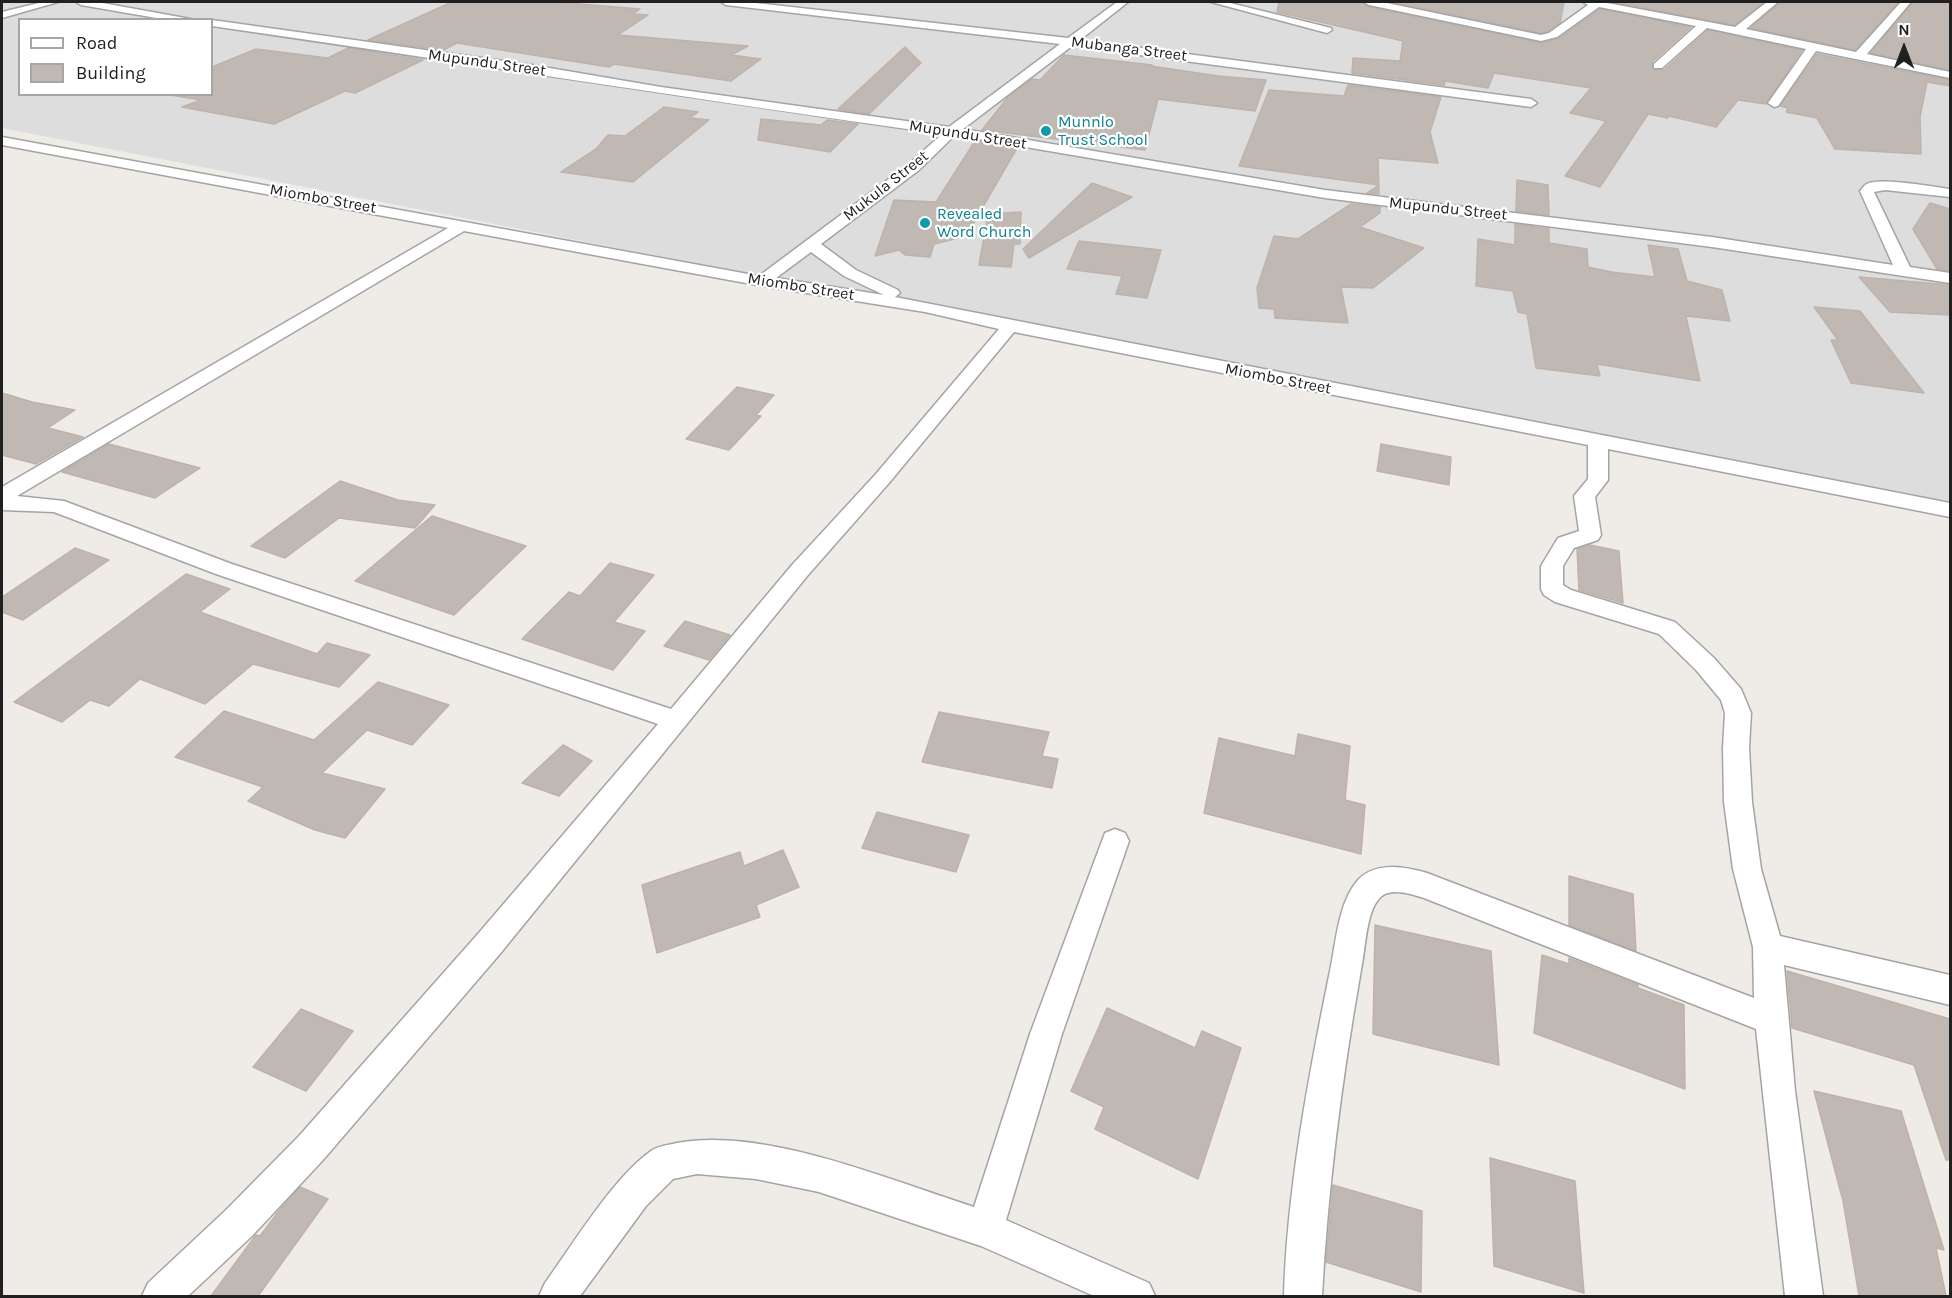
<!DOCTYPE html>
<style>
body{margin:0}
#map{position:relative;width:1952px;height:1298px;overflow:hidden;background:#efece7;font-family:Karla,sans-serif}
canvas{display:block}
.frame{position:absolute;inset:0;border:3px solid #202020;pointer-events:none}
.legend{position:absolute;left:18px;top:18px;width:195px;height:78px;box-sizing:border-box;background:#fff;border:2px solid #a6a6a6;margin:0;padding:8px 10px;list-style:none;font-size:18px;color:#202020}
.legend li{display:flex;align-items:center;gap:12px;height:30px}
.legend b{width:30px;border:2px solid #a6a6a6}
.north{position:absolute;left:1874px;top:18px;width:60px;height:60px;-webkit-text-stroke:4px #fff;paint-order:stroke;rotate:0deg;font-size:16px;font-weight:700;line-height:24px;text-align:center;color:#202020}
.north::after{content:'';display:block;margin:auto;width:21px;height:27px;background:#202020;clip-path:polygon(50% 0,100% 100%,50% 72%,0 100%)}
</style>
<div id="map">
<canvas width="1952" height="1298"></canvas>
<div class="frame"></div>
<ul class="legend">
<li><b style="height:8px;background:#fff"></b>Road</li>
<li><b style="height:16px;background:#c0b8b3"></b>Building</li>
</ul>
<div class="north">N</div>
</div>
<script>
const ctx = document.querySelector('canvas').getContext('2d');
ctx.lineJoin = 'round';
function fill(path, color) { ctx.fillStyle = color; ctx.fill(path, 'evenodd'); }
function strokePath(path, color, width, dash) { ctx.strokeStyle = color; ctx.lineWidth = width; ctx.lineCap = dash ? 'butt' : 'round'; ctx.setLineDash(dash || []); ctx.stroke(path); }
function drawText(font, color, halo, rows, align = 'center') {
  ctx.font = font + ' Karla,sans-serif'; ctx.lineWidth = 4.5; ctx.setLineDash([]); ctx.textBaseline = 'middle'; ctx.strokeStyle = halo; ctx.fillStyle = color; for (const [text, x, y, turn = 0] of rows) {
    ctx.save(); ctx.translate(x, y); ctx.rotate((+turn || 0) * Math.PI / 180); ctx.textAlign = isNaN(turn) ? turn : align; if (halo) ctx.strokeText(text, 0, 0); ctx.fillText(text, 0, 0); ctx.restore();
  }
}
const residential = new Path2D(`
 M2,2H1950V508L2,128ZM20,20H212V94H20Z`);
const building = new Path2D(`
 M452,2H555L640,9L633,14L648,15L618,35L748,46L731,55L761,59L731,81L614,64L609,67L457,43L443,50L368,40Z
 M1279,2H1362L1369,7L1541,43L1558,39L1600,9L1691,27L1652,62L1654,70H1664L1708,30L1802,50L1766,104L1738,100L1716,127L1669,116L1668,118L1648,114L1600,187L1565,176L1606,121L1570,113L1591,88L1494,73L1488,88L1445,81L1444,85L1352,73L1353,58L1400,61L1403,41L1277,12Z
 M1391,2H1564L1560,23L1548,31L1541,33Z
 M1612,2H1764L1734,25Z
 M1780,2H1898L1855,50L1751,28Z
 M1913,2H1950V70L1871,53Z
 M905,47L921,63L869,114L838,109Z
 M348,48L423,60L355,93L345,91L274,124L182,107L201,100L164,94H212V67L256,49L328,58Z
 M1817,54L1950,80V86L1927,82L1920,117L1921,154L1835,149L1817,118L1786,112L1788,108L1780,106Z
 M1064,55L1152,65L1151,66L1218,76L1266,80L1255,111L1158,99L1145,150L982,130L1008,97L1032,79L1040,80Z
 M1348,85L1441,97L1430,132L1438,163L1378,158L1379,194L1367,193L1379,185L1239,166L1269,90L1344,96Z
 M664,107L698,112L690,118L709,120L633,182L561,172L596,149L608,135L625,136Z
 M761,119L821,125L827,120L858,124L830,152L758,140Z
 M975,141L1017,148L966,236L934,244L930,257L905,255L899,250L875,256L894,200L936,202Z
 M1517,180L1548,185L1549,215L1516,211Z
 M1092,183L1132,197L1029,258L1023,249Z
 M1930,203L1950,209V271L1937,269L1913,229Z
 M1351,204L1380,207V213L1360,227L1424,248L1373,288L1341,287L1348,323L1275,318L1274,309L1259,308L1257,288L1274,236L1298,239Z
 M1021,212L1020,244H1014L1011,267L979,265L988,214Z
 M1515,224L1549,229V243L1587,249L1588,267L1611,272L1655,277L1648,245L1678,249L1687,281L1722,290L1730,321L1686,316L1700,381L1597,364L1600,376L1536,368L1527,314L1518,312L1513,291L1476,286L1478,239L1515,245Z
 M1079,241L1161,250L1147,298L1116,294L1122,276L1067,269Z
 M1859,277L1950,285V315L1890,312Z
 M1814,307L1860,311L1924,393L1851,383L1831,340H1838Z
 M737,387L774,395L756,415L761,416L729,450L686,439Z
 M2,393L32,402L75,410L48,428L83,437L36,464L2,455Z
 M109,444L200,468L155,498L62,472Z
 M1381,444L1451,457L1449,485L1377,471Z
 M340,481L398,500L435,505L415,528L339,518L285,558L251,546Z
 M432,516L526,546L454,615L355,581Z
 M1590,545L1619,551L1623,603L1579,590L1577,549Z
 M75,548L109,560L23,620L2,612V597Z
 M610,563L654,575L614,622L645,631L613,670L522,639L569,592L580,596Z
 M186,574L230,589L200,612L317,654L327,643L370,655L339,687L253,664L205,704L140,679L109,706L90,700L62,722L14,702Z
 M685,621L730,635L709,660L664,646Z
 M378,682L449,705L412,745L367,730L322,773L385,789L345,838L315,830L248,801L263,787L175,757L224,711L314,740Z
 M939,712L1049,732L1042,756L1058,759L1052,788L922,762Z
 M1298,734L1350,746L1345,800L1365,805L1361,854L1204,813L1219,738L1295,756Z
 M563,745L592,761L559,796L522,783Z
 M877,812L969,835L956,872L862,848Z
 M783,850L799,887L756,905L760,917L657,953L642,885L740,852L744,866Z
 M1569,876L1633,894L1636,951L1569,925Z
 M1375,925L1491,951L1499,1065L1373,1034Z
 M1542,955L1569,964V958L1638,985V988L1684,1005L1685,1089L1534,1033Z
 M1787,971L1950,1019V1160H1946L1914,1065L1792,1028Z
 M1107,1008L1195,1048L1202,1031L1241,1048L1198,1179L1095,1129L1104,1107L1071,1091Z
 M301,1009L353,1031L306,1091L253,1067Z
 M1814,1091L1901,1111L1944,1250L1936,1248L1946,1296H1859L1843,1201Z
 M1490,1158L1575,1181L1584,1293L1494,1266Z
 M1333,1185L1422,1211L1421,1292L1326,1262Z
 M300,1187L328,1199L258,1296H211L253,1239L256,1235L260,1236L278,1212Z`);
const minor = new Path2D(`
 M43,2H58L2,18V12Z
 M76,2H97L196,20H168L81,5Z
 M721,2H747L1068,38L1117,2H1128L1080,40L1531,99L1537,103L1531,107L1072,46L963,129L1325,190L1712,237L1893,265L1860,191C1862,189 1864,185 1867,184C1879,177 1934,187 1950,189V197L1885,190L1874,192L1910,267L1950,273V283L1712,247L1325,198L955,135L919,170L821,244L856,270L898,290L900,293L895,297L1950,503V517L1608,449V480L1595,497L1601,535L1598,540L1574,548L1563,566V585L1571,590L1675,622L1714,658L1741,689L1751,713L1749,748L1752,802L1761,869L1780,936L1950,975V1005L1784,965L1795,1091L1823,1296H1785L1756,1029L1424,898C1410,894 1388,886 1378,900C1366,914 1365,952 1361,970C1342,1078 1328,1186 1322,1296H1284C1287,1191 1308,1079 1329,976C1336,946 1337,904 1358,880C1376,861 1405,867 1427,873L1754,998L1753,947L1733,869L1724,802L1723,748L1725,713L1721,700L1696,670L1659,634L1555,602L1544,595L1541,589V566L1558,538L1579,531L1574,496L1588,479V445L1014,332L889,483L808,575L499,955L323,1160L252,1236L188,1296H142L148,1283L226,1210L299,1136L477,935L658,724L216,574L54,512L2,510V487L448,228L2,145V137L759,276L909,164L942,134C698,100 455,61 212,26V20L532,65L661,87L949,127L1060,44L726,5ZM464,231L762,286L925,312L999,329L875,475L792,565L671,709L232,564L64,501L17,496ZM811,252L844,276L884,295L776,278Z
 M1211,2H1226L1331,28L1332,30L1327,33Z
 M1364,2H1382L1541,35L1549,33L1588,5L1583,2H1602L1735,27L1767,2H1778L1746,29L1856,52L1901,2H1911L1867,54L1950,72V78L1816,51L1778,106L1774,107L1768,103L1806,49L1707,28L1662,68H1654V64L1696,26L1599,7L1557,37L1541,41L1369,5Z
 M1115,829L1125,833L1129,841L1062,1034L1006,1220L1149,1283L1155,1296H1094L981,1246L819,1192L756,1179L697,1174L673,1179L646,1206L580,1296H539L545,1283C573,1244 613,1178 651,1151C658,1146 668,1145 677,1143C765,1127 889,1180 974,1207L1030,1034L1105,833Z`);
const markers = [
 [1046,131,6,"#0f9aa8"],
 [925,223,6,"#0f9aa8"]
];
const farStreetnames = [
 ["Mubanga Street",1129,49,7],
 ["Mupundu Street",487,63,8],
 ["Mupundu Street",968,135,9],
 ["Mukula Street",886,186,-38],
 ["Miombo Street",323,199,10],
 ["Mupundu Street",1448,209,6],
 ["Miombo Street",801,287,9],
 ["Miombo Street",1278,379,11]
];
const farCulturenames = [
 ["Munnlo",1058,122],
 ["Trust School",1058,140],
 ["Revealed",937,214],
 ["Word Church",937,232]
];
fill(residential, '#ddd');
fill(building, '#c0b8b3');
strokePath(building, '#c0b2aa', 1.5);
strokePath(minor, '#a4a4a4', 3);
fill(minor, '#fff');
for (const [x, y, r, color] of markers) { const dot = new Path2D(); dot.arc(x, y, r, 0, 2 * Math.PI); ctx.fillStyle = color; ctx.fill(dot); strokePath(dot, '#fff', 2); }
drawText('16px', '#202020', '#fff', farStreetnames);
drawText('16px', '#0d838f', '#fff', farCulturenames, 'left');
</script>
